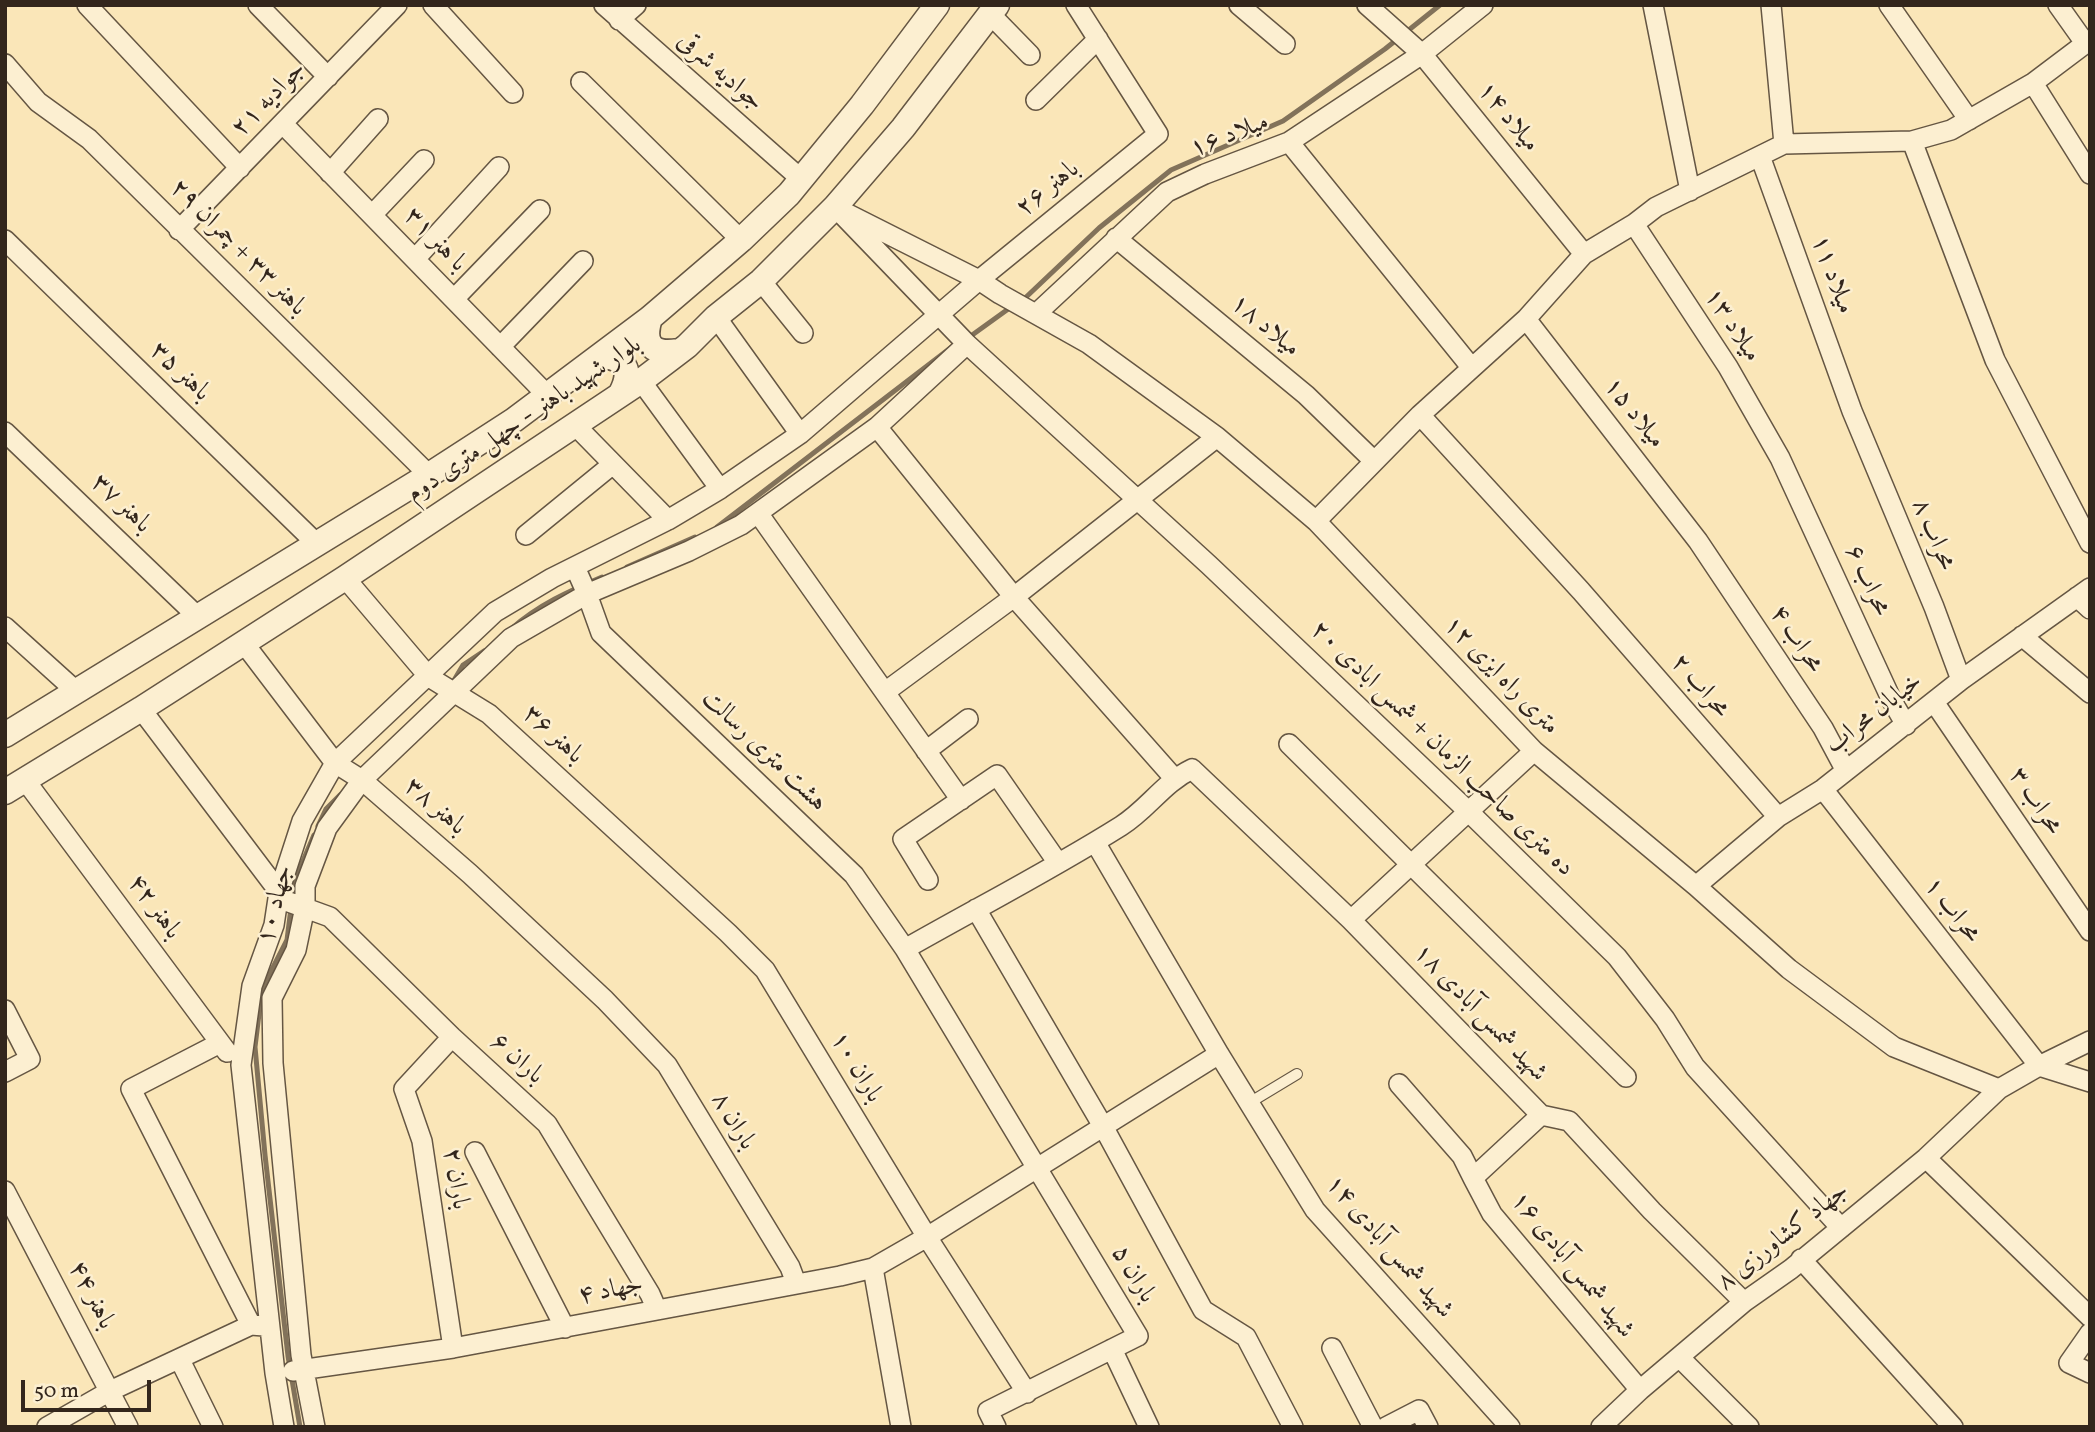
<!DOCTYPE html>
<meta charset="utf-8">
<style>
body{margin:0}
#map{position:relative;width:2095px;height:1432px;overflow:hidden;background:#fae6b8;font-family:Vollkorn,serif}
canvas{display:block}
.frame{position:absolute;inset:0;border:7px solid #33261c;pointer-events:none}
.scale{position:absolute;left:21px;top:1380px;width:130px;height:32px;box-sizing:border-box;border:4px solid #33261c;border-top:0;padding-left:9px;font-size:21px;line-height:24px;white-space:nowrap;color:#33261c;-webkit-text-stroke:5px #fcefd1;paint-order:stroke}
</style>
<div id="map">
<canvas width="2095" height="1432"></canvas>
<div class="frame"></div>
<div class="scale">50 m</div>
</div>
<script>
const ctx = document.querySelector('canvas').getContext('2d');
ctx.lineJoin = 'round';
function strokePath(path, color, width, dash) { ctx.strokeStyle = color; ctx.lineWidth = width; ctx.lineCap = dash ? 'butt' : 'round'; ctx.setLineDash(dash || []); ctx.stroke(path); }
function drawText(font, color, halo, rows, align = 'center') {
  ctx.font = font + ' Vollkorn,Amiri,serif'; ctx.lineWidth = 5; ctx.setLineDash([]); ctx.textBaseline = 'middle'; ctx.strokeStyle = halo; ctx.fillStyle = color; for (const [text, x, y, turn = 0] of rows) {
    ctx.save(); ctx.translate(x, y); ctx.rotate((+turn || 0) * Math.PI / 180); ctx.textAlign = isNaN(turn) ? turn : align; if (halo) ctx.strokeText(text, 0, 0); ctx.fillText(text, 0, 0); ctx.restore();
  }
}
const stream = new Path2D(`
 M1023,300L1099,228L1171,170L1283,121L1385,49L1440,5
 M968,338L1011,307
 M717,527L953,346
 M627,567L695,537
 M511,629C538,605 569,591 602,577
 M453,682L463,665L484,651
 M318,826L326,809L340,795
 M292,898L294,882L314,835
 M291,908L287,940L262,989L255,1047L265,1155L288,1356L300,1427`);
const service = new Path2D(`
 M1249,1103L1297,1074`);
const minor = new Path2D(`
 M87,5L240,168
 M258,5L328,77
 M433,5L513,93
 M604,5L801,179
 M1239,5L1285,44
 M1367,5L1422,54L1584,254
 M1653,5L1690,191
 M1771,5L1784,144
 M1889,5L1969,120
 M2058,5L2085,43
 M990,14L1030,55
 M619,20L636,5
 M5,64L38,102L89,139L429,475
 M581,82L741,240
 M2033,83L2090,174
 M1036,100L1098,39
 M283,124L547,395
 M1912,141L1995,360L2090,543
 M1289,142L1471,367
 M1760,156L1852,411L1934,607L1961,680
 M330,173L378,119
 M835,207L967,344L1209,565L1470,813L1617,957L1665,1019L1695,1067L1841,1228
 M848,214L979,280L1158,134L1076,5
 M372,215L424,160
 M1634,224L1728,367L1780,458L1892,701L1906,725
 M179,230L397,5
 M1116,238L1306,395L1374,461
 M5,240L317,544
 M415,259L499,167
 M761,281L803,333
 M454,299L540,210
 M1036,314L1167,192L1205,174L1289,142L1422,54L1483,5
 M716,317L800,434
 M1526,319L1698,541L1823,728L1846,771
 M500,347L583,261
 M641,381L720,489
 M1420,415L1581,591L1778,817
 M574,424L668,520
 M877,427L1014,597L1174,778
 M5,432L198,617
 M758,513L961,800
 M1316,521L1420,415L1526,319L1584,254L1634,224L1656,207L1784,144L1912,141L1951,130L2033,83L2090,40
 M526,535L613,464
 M575,567L587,594L601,633L854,875L905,949L1138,1336L988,1411L996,1427
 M345,578L429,677L489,714L728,933L765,970L927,1237L1027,1393
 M2077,597L2090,609
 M5,627L77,692
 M2022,636L2090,693
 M243,642L335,763L362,780L470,874L605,1000L667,1065L790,1267L796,1283
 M885,692L1014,597L1217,437
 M1934,702L2090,931
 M141,709L286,901L330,917L452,1037L547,1124L650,1294L657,1310
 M1289,744L1626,1077
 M926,751L968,719
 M25,780L227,1052
 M1823,789L2039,1066
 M1095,842L1219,1054L1315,1210L1510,1427
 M928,880L903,839L997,775L1058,863
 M1696,886L1778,817L1823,789L1961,680L2090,588
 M976,909L1104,1128L1203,1310L1246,1337L1293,1427
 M1351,920L1534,751
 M905,949C977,908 1051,870 1121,826C1148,809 1163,783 1192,769L1351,920L1541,1115L1569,1121L1652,1211L1744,1302
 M5,1010L30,1059L5,1072
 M452,1037L404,1089L422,1141L453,1348
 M220,1043L131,1089L251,1325
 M2039,1066L2090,1082
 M1399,1084L1462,1156L1473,1178
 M1541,1115L1473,1178L1492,1214L1640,1390
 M475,1152L565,1328
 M1926,1158L2090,1317
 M5,1191L128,1427
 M1801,1259L1953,1427
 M873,1268L901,1427
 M2090,1333L2069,1363L2090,1373
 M1332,1348L1373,1427
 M1112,1349L1149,1427
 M1680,1358L1749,1427
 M180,1360L213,1427
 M293,1371L453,1348L840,1276L873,1268L927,1237L1219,1054
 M47,1427L110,1391L251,1325L264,1326
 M284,1427L275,1373L241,1065L252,986L274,925L279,892L302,821L335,763L495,612L552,578L668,520L720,489L800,434L979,280L1000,294L1089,344L1217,437L1316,521L1534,751L1696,886L1789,969L1894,1047L1999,1089
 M315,1427L301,1355L273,1063L272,998L296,950L305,907V886L327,828L362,780L511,638L587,594L689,551L741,525L877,427L967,344
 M1386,1427L1419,1410L1428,1427
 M1601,1427L1640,1390L1744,1302L1791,1269L1926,1158L1999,1089L2039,1066L2090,1041`);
const tertiary = new Path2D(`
 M650,318C642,344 652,355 678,351
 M600,356C625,357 633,370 621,393
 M5,735L429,475L514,420L650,318L741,240L789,194L862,105L937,5
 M5,792L141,709L345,578L641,381L687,346L716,317L761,281L835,207L903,128L997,5`);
const streetNames = [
 ["جوادیه شرقی",719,73,41],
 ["جوادیه ۲۱",270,100,-46],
 ["میلاد ۱۴",1507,118,51],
 ["میلاد ۱۶",1230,137,-21],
 ["باهنر ۲۶",1049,190,-39],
 ["با هنر ۳۱",434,241,46],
 ["باهنر ۳۳ + چمران ۲۹",237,249,45],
 ["میلاد ۱۱",1831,275,70],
 ["میلاد ۱۳",1731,326,57],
 ["میلاد ۱۸",1264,327,40],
 ["باهنر ۳۵",179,373,44],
 ["میلاد ۱۵",1633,414,52],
 ["بلوار شهید باهنر - چهل متری دوم",525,421,-34],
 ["باهنر ۳۷",120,505,44],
 ["محراب ۸",1932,535,67],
 ["محراب ۶",1866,581,65],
 ["محراب ۴",1795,640,56],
 ["۱۲ متری راه ایزی",1500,677,46],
 ["محراب ۲",1699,687,49],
 ["خیابان محراب",1875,715,-38],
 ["باهنر ۳۶",552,736,43],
 ["ده متری صاحب الزمان + شمس ابادی ۲۰",1441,750,44],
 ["هشت متری رسالت",763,752,44],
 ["محراب ۳",2034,802,56],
 ["باهنر ۳۸",434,808,41],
 ["جهاد ۱۰",277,905,-76],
 ["باهنر ۴۲",153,908,54],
 ["محراب ۱",1951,911,52],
 ["شهید شمس آبادی ۱۸",1479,1014,46],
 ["باران ۶",516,1060,42],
 ["باران ۱۰",855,1068,59],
 ["باران ۸",732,1122,59],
 ["باران ۲",454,1179,81],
 ["جهاد کشاورزی ۸",1784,1238,-38],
 ["شهید شمس آبادی ۱۴",1388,1248,49],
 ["شهید شمس آبادی ۱۶",1571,1266,51],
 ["باران ۵",1132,1275,59],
 ["جهاد ۴",611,1292,-11],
 ["باهنر ۴۴",90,1296,63]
];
strokePath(stream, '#82725a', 5);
strokePath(service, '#655643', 12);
strokePath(minor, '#655643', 22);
strokePath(tertiary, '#655643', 27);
strokePath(service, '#fcefd1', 10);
strokePath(minor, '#fcefd1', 19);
strokePath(tertiary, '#fcefd1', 24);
drawText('26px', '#33261c', '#fcefd1', streetNames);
</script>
